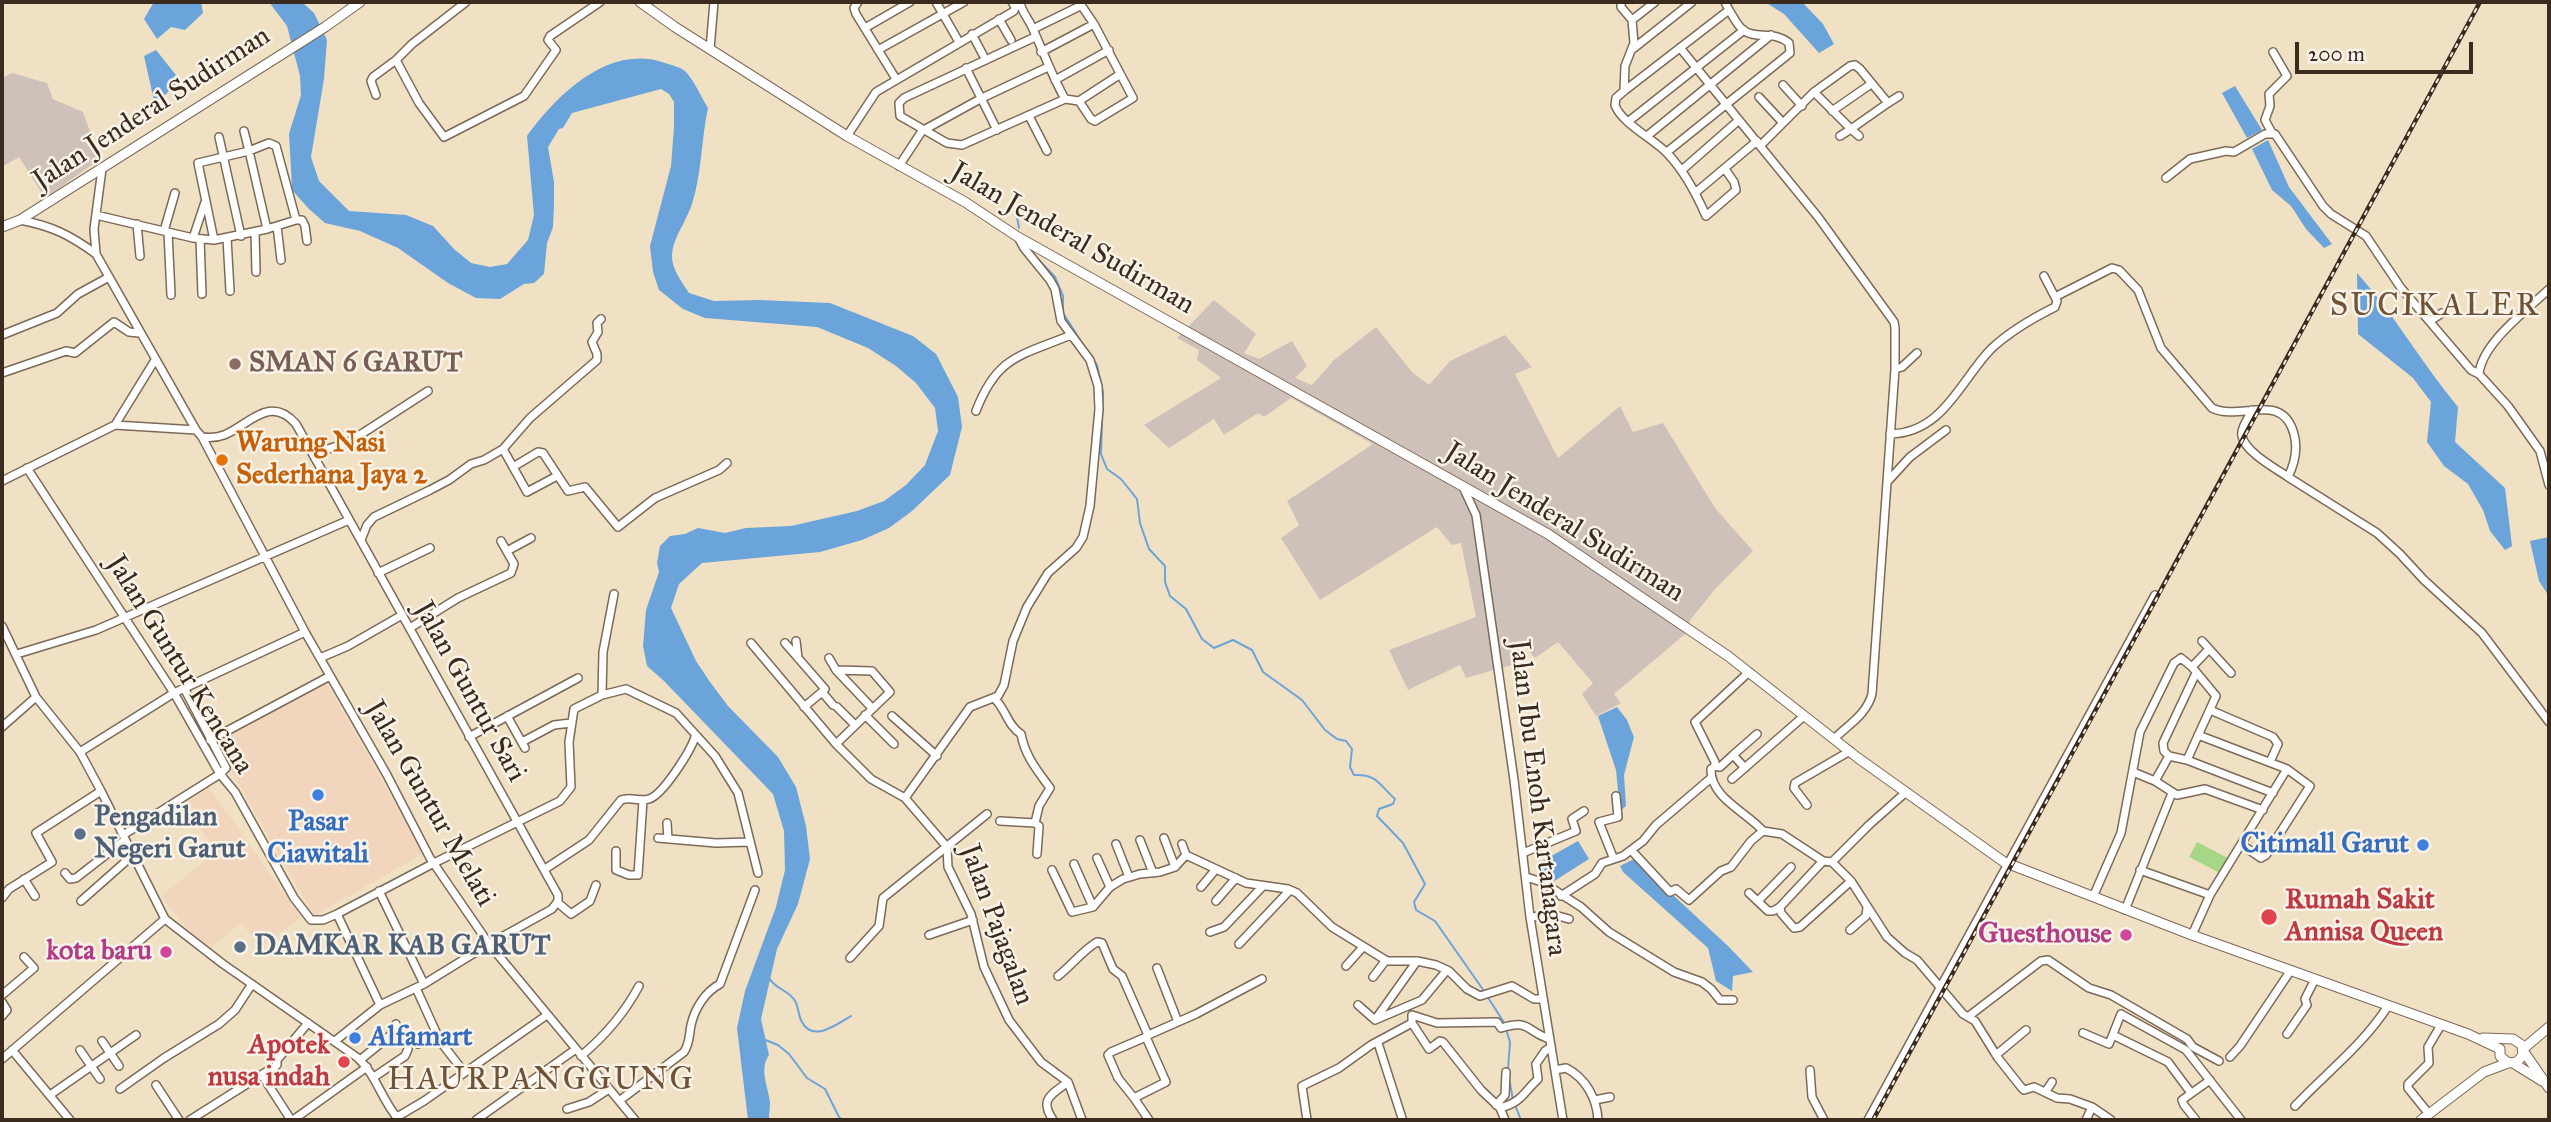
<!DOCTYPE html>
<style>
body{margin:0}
#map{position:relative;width:2551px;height:1122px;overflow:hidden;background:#f1e1c4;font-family:"IM FELL Great Primer",serif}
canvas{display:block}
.frame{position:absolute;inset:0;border:4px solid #3b2a1e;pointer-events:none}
.scale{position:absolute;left:2295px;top:42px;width:178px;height:32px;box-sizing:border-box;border:4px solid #3b2a1e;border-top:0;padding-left:9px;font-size:21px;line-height:24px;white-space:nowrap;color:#3b2a1e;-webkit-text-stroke:5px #f7f3e8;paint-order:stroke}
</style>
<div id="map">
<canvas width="2551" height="1122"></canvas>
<div class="frame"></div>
<div class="scale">200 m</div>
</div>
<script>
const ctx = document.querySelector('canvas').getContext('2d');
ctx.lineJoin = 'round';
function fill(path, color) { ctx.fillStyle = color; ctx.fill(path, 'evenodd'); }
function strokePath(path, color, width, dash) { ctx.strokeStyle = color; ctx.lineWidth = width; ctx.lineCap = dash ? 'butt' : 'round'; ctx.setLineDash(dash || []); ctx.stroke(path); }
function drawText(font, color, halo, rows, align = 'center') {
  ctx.font = font + ' "IM FELL Great Primer",serif'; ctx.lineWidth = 5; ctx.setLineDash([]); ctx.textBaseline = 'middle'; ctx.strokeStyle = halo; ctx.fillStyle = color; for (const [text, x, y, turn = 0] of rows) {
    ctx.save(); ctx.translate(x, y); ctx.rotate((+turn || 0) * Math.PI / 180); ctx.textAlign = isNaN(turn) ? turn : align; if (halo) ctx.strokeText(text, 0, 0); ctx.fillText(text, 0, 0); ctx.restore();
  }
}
const built = new Path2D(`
 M324,679L424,853L314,916L215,742Z
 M209,787L301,918L264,944L251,935L241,923L211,947L190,932L161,896L216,852L184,804Z`);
const industrial = new Path2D(`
 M12,73L47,83L53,99L83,112L100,159L45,198L19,157L2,167V78Z
 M1214,300L1256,334L1244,353L1259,359L1292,341L1307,366L1295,378L1312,385L1334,360L1376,327L1412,372L1429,385L1450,361L1505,335L1532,367L1515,374L1558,458L1620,406L1633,432L1663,423L1715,508L1753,551L1716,588L1691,619L1684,635L1614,694L1621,703L1596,716L1582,694L1593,683L1558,642L1535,658L1523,644L1512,665L1466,678L1460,665L1408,690L1389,650L1476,617L1461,543L1452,545L1437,527L1320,600L1281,538L1299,525L1287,501L1373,444L1291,398L1264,417L1258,413L1224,435L1214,419L1169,448L1144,425L1221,378L1197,360L1199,350L1177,338Z`);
const green = new Path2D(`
 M2197,842L2228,858L2220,873L2189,857Z`);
const water = new Path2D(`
 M154,2H201L203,13L185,30L171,27L157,39L144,19Z
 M269,2H302L314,13L327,40L324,79L311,157L319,181L349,211L406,215L433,226L454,249L471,263L490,267L507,264L528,240L534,215L527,136C557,94 610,43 665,63C671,65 680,67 685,71C694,80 701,97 708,108C701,140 702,173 692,204C687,220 673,238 672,254C671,269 682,282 689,293L714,301L759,300L830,303L913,336L936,354L958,397L962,427L950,475L912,511L889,528L862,540L820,552L702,563L679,584L671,608L696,661L710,682L728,706L778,757L796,787L806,826L810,859L798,904L777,949L761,1019L769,1055C759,1069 768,1086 770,1102C770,1108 769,1114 769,1120H748L737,1028L745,991L776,907L785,870L784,831L773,794L664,681L647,666L643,646L646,610L659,572L657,563L660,546L670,536L685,534L698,528L725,533L746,528L791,526L857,511L884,501L906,485L925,465L938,431L935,408L916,383L896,366L868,348L817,327L705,318L683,309L659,290L653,272L650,246L671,166L674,127V102L669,94L661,89L572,113L563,128L559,129L548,147L554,182V205L553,227L547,243L544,274L534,283L524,284L500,299L476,298L448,283L398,248L360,231L325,223L309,209L292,190L291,168L289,134L301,95L300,76L287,26Z
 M1765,2H1802L1823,24L1834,44L1819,53L1784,14Z
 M156,50L180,80L155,105L144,56Z
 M2235,86L2262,130L2247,138L2222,93Z
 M2268,140L2289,187L2332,244L2324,248L2306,229L2291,206L2272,190L2252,149Z
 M2357,273C2395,315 2422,364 2458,407L2455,442L2505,488L2512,546L2505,550L2490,531L2483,510L2468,484L2444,466L2427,442L2431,402L2413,378L2358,334Z
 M2549,537V594L2548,595L2539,581L2530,541Z
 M1617,707L1627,720L1634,737L1624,775L1626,806L1620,811L1616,770L1598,716Z
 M1578,841L1589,859L1548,885L1537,864Z
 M1634,859L1728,946L1753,972L1733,976L1732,991L1716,981L1708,948L1623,872L1620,866Z`);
const stream = new Path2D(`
 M1016,211L1019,228
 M1037,258L1055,277L1063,296V313L1084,346
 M1093,359L1097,365L1103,392L1101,454L1107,469L1121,479L1137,499L1140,523L1149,549L1165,566V582L1170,596L1186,609L1202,639L1214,648L1233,640L1252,650L1263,672L1302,700L1325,730L1337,739L1346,741L1352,749L1350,767L1354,775C1378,774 1379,785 1395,799L1393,804L1379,809L1377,816L1403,843L1425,884L1414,902L1416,910L1435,921L1484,991
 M770,979C775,989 789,990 795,1001C799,1007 798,1016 802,1022C813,1043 837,1024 851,1016
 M1487,996L1505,1024
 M1506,1029L1510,1042L1508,1069
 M763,1039L778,1045L789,1054L807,1078L825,1089L839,1117L843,1120
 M1509,1078L1513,1100
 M1515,1105L1521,1120`);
const minor = new Path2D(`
 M466,2L412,44L396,60L419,103L444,137L524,96L556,50L548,40L550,36L600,2
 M858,2L854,8L856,14L896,79
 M936,2L959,42
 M1020,2C1021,11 1028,18 1032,27C1043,51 1052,76 1065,99
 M1621,2V7L1632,20L1634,43L1625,66L1624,91
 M999,19L1011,40
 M1632,20L1655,2
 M865,28L910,2
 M1033,29L1080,6
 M972,34L983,55
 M1035,37L904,98L899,103L900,116L947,143L962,145L1065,99L1079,101L1119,75
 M1634,48L1692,2
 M710,49L714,2
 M1681,49L1818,217L1894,322L1895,328V369L1872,694C1867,714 1848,725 1835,738
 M878,50L964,2
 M1041,52L1094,24
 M966,68L997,130
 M1055,80L1109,50
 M1783,85L1802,106
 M376,95L371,81L373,77L396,60
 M1759,97L1783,123
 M1079,101L1091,119L1095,121L1133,98L1094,24L1079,2
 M1888,103L1899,96
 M1832,111L1871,84
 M1029,116L1047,151
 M1629,121L1744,30
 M244,131L249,151L269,143L276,146L296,220L267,229
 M2272,133L2265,120L2270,106L2269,94L2287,76L2273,52
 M847,136L876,92L1014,11L1015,7L1012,2
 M1647,136L1771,35
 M1840,136L1851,129L1859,136
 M219,137L241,236
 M1761,145L1814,92L1850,66L1855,65L1860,69L1888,103L1851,129L1814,92
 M1667,152L1790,53L1789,43C1773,30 1756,40 1743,30C1737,25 1733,16 1729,10
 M899,166L922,131L982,98L1048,67
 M102,169L94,229L96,254L196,430L202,437C209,438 216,438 224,435C249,425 270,394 296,424L558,895V901L552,909L489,944L424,984L380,1005L335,1041
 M1725,169L1734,182L1736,190L1706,216C1696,193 1685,172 1668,154C1654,139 1621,123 1615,105L1616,98L1624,91L1729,10L1725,2
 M1682,170L1739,120
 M2166,178L2190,159L2226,151L2234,152L2265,134H2275L2323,206L2331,214L2366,236L2401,288L2471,370L2479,374
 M1695,193L1757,141
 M96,215L193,238L214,240L267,229L249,151L198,163L214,240
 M20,220C52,226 70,235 96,254
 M296,220H302L305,226L307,241
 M137,224L140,256
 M277,226L281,260
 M164,231L175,193
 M168,232L171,295
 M255,232L256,272
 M1018,237L1024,248L1050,280L1055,289L1061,321L1090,360L1098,386L1099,409L1090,506L1083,537L1076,548L1048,573L1027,607L1013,641L1004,685L998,696L970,707L905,798L947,847L948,867L971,914L984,967L1009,1020L1041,1062L1068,1082L1082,1120
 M193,238L205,202
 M227,238L230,291
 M200,239L202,294
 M2549,289C2527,310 2482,343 2479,374L2508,406L2540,451L2549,485
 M2055,297L2112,268L2119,270L2138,290L2161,348L2212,408C2240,422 2282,390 2294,434C2298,449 2295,463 2288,477L2377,533L2400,554L2424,580L2482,633L2549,722
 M2430,321L2442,313
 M2,335L57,313L78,294L109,277
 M1895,369L1902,367L1917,353
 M2,373L66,351L75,353L114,322L129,332L139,333
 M2252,410C2249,417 2240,429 2242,436C2245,452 2275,468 2288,477
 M976,411C997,356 1020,356 1071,335
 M115,425L196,430
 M1890,434C1943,433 1960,381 1991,349C2009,332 2033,318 2055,307L2057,301L2044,276
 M202,437L305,632L387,775L430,858L489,944L635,1120
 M503,449L527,492L557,476
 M313,454L349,442L428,391
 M513,467L538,452L543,453L568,491L585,487L618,527L655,498L719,470L727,463
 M27,468L174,693L220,774L235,792L294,898L311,920H323L337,914L434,863L560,801L571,787L569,742L574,709L602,695L626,689L676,713L715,756L738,793L758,873
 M2,481L115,425L155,360
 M1888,481L1910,457L1946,430
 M1463,487L1476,515L1514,780L1530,917L1563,1120
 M361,540L367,525L374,517L430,490L449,480L471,464L484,460L503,449L530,418L597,360V354L592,342L598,332L597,323L601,319
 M507,551L531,538
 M378,573L430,548
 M2,626L36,697L80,752L101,791L165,919L223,964L358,1058C377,1076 382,1101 399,1120
 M410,628L458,598L511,573L514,564L501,541
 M796,641L798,658
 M2202,641L2231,673
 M751,643L836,744
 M785,643L825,689L822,692
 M17,654L96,630L349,520
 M320,658L348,646L402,615
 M829,658L836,670
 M2192,667L2209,649
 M1749,672L1695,722L1715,762V766L1711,769C1710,798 1747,812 1763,831L1782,834L1823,861L1832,862
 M2196,673L2163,743L2164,751L2169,756L2187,760L2273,793
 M602,695L603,652L614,594
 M995,699C1006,710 1008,726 1021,734C1025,756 1037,770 1050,788L1039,806L1035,823L1000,821
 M804,707L822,692L833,705
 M837,707L855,725
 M872,708L836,670L872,671L890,692L836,744L871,779L905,798
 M2210,710L2273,737L2278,744L2270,762
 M865,715L894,744
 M507,716L525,748
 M892,716L937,756
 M2,727L36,697
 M2198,735L2287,769L2310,786L2266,855L2261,858L2242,845
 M469,737L578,678
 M210,740L330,676
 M522,742L554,725L571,723
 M80,752L174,693L305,632
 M1715,766L1720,767L1733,755
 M1745,768L1733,755L1757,734
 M2133,772L2155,781L2177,795L2205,789L2263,810
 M1732,779L1804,716
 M2155,781L2169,756
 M1905,793L1869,825L1832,862L1851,881L1887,937L1905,953L1917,960L1963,1014L1975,1021L1998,1058L2021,1087L2024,1090L2034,1087L2057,1098L2070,1099L2092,1107L2111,1120
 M1807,805L1794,788L1795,783L1850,751
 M667,823L668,839
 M1035,823L1039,826L1037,854
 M123,835L220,774L226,768L184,688
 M658,838L716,843L749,842
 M1164,838L1175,867
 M1140,840L1153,873
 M1116,844L1129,877
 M1182,844L1186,855
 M616,851V870L629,875H638L643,800
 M1632,851L1670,892L1676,889L1689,900L1721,871L1731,867L1751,841L1763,831
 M1523,853L1576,831L1572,819L1584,811
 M1613,857L1599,822L1618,817L1616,796
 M1097,858L1110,887
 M1823,861L1780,907L1781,913L1794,928L1800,927L1851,881
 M1074,864L1093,907
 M545,869L589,840L621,800C630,796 639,802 649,799C663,795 691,750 695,737
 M1052,870L1072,912L1093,907L1110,887L1123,879L1140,874L1160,872L1175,867L1186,855L1246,883L1288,889L1297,893L1332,927L1387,961H1417L1436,965L1449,971L1467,989L1480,996L1512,986L1534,999H1543
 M2140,870L2210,895
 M65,873L70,879L76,878L125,840
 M1526,877L1542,882L1581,907L1609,932L1674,972L1702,982L1711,989L1720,1000H1733
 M24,879L35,896
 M1201,887L1216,869
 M379,891L424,984
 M1749,893L1768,911H1773L1780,907
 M1561,896L1595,874L1602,863L1623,856L1643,841L1656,825L1711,778
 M2093,897L2121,833L2140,732L2174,663L2181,658L2192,667L2216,696L2187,760
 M2,898L9,889L52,862L36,833L101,791
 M81,901L133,855
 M1216,901L1236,878
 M1758,901L1791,867
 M557,902L571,914L590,901L596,885
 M2125,910L2172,793
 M337,914L380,1005
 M1530,917L1555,915L1569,919
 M1850,930L1866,916L1867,907
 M1210,932L1224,927L1263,886
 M929,935L973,920
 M2192,935L2210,895L2287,769
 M1239,944L1290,890
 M850,958L879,926L883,898L987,814
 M1417,961L1375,1020L1422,1000L1447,970
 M1346,966L1363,947
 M1157,968L1178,1022
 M1058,976C1072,965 1082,951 1097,942L1102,943L1113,969L1122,976L1148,1035
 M1373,977L1386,960
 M416,988L440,1041L464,1072
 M2,995L34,968L24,957
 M2,1002L7,1010L2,1016
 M1358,1005L1375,1020
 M1969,1016L2041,961L2048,960L2089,988L2111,995L2187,1039L2193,1047L2219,1061
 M1412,1023L1429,1049L1440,1041L1443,1042L1481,1090L1500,1108C1522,1102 1523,1093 1538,1079L1536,1064L1545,1051L1551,1047
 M2083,1033L2109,1044L2121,1014L2186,1050L2241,1120
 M2287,1034L2307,1005L2305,999L2315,979
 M2113,1035L2168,1062L2191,1093
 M1146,1036L1196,1014L1262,979
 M102,1041L119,1066
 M1378,1043L1402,1118
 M418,1044L437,1035
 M12,1050L70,1120
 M80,1050L100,1079
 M1996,1055L2026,1030
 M581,1056C606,1035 624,1014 639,986
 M2230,1057L2240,1046L2291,970
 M2,1059L165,919
 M360,1060L397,1030L396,1024
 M1555,1070L1566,1068C1586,1078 1597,1099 1598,1120
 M1810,1070L1812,1097L1824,1120
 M262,1075L291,1120
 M374,1077L405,1056L408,1049
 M156,1085L179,1120
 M120,1089L164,1058L219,1024L235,1010L252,984
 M2046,1091L2052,1082
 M50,1095L136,1035
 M1134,1098L1118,1078L1108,1055L1111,1052L1146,1037L1166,1082L1134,1098L1149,1120
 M1595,1100L1610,1097
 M619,1101L684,1052C690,1043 689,1035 691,1025C695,1008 705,992 720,984L755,890
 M1496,1105L1505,1095L1506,1072
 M2295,1106C2326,1073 2363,1045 2388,1006
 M1500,1108L1505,1120
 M567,1109L589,1102L609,1089
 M2429,1114L2408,1088V1084L2429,1063L2428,1047L2441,1025
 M397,1117L424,1101L547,1015
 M190,1120L277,1065V1060L308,1023
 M293,1120L367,1067
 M476,1120L576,1049
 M1053,1120C1039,1099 1051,1095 1068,1082
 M1307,1120L1302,1086L1339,1068L1371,1045L1412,1023V1015L1437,1023L1497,1022L1501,1028C1531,1019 1525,1031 1549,1039
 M1868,1120L2155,595
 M2086,1120L2092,1107
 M2196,1120L2184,1105L2182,1100L2210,1080`);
const major = new Path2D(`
 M640,2L675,27L847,136L965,202L1018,237L1548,534L1728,656L1858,758L2004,862L2192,935L2468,1034L2500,1049
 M2,227L20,220L325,27L360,2
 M2483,1038L2513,1039L2522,1045L2523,1055L2517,1062L2508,1063L2500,1056V1049
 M2523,1049L2549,1027
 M2524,1052L2549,1088
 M2513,1063L2542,1081
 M2421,1120L2484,1072L2508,1063`);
const rail = new Path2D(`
 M1873,1120C2076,748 2278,375 2480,2`);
const markers = [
 [235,364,7,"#8d6e63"],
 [222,460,7,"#e8710a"],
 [318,795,7,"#3f7fe0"],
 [80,834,7,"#5c6f8a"],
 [2423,845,7,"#3f7fe0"],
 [2269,917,9,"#e0444e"],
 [2126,935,7,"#d1479c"],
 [240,947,7,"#5c6f8a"],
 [166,952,7,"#d1479c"],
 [355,1038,7,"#3f7fe0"],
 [344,1062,7,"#e0444e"]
];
const streetNames = [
 ["Jalan Jenderal Sudirman",152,109,-33],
 ["Jalan Jenderal Sudirman",1072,239,30],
 ["Jalan Jenderal Sudirman",1564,523,32],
 ["Jalan Guntur Kencana",179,665,58],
 ["Jalan Guntur Sari",469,692,61],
 ["Jalan Ibu Enoh Kartanagara",1537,798,83],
 ["Jalan Guntur Melati",429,804,60],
 ["Jalan Pajagalan",996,925,70]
];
const educationNames = [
 ["SMAN 6 GARUT",249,364]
];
const foodNames = [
 ["Warung Nasi",236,444],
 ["Sederhana Jaya 2",236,476]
];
const serviceNames = [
 ["Pengadilan",94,818],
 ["Negeri Garut",94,850],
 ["DAMKAR KAB GARUT",254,947]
];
const shopNames = [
 ["Pasar",318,823],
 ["Ciawitali",318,855],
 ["Citimall Garut",2409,845,"right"],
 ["Alfamart",369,1038,"left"]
];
const healthNames = [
 ["Rumah Sakit",2285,901],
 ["Annisa Queen",2285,933],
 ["Apotek",330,1046,"right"],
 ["nusa indah",330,1078,"right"]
];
const hotelNames = [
 ["Guesthouse",2112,935],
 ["kota baru",152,952]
];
const quarterNames = [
 ["SUCIKALER",2435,307],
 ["HAURPANGGUNG",541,1081]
];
fill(built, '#f1d5bd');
fill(industrial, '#cec1ba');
fill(green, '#a6d786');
fill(water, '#6aa4da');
strokePath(stream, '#6aa4da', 2);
strokePath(minor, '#7b6a58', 10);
strokePath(major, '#7b6a58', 11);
strokePath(minor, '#fff', 7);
strokePath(major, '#fff', 9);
strokePath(rail, '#3b2a1e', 4.5);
strokePath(rail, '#f7f3e8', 2, [5]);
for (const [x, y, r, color] of markers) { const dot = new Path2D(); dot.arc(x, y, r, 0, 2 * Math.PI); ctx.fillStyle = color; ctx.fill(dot); strokePath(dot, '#f7f3e8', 2.5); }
drawText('28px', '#3b2a1e', '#f7f3e8', streetNames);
drawText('bold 28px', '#785e54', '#f7f3e8', educationNames, 'left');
drawText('bold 28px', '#c56008', '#f7f3e8', foodNames, 'left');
drawText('bold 28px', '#4e5e75', '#f7f3e8', serviceNames, 'left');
drawText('bold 28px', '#366cbe', '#f7f3e8', shopNames);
drawText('bold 28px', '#be3a42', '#f7f3e8', healthNames, 'left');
drawText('bold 28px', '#b23c85', '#f7f3e8', hotelNames, 'right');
ctx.letterSpacing = '2px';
drawText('32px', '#705236', '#f7f3e8', quarterNames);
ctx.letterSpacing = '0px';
</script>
